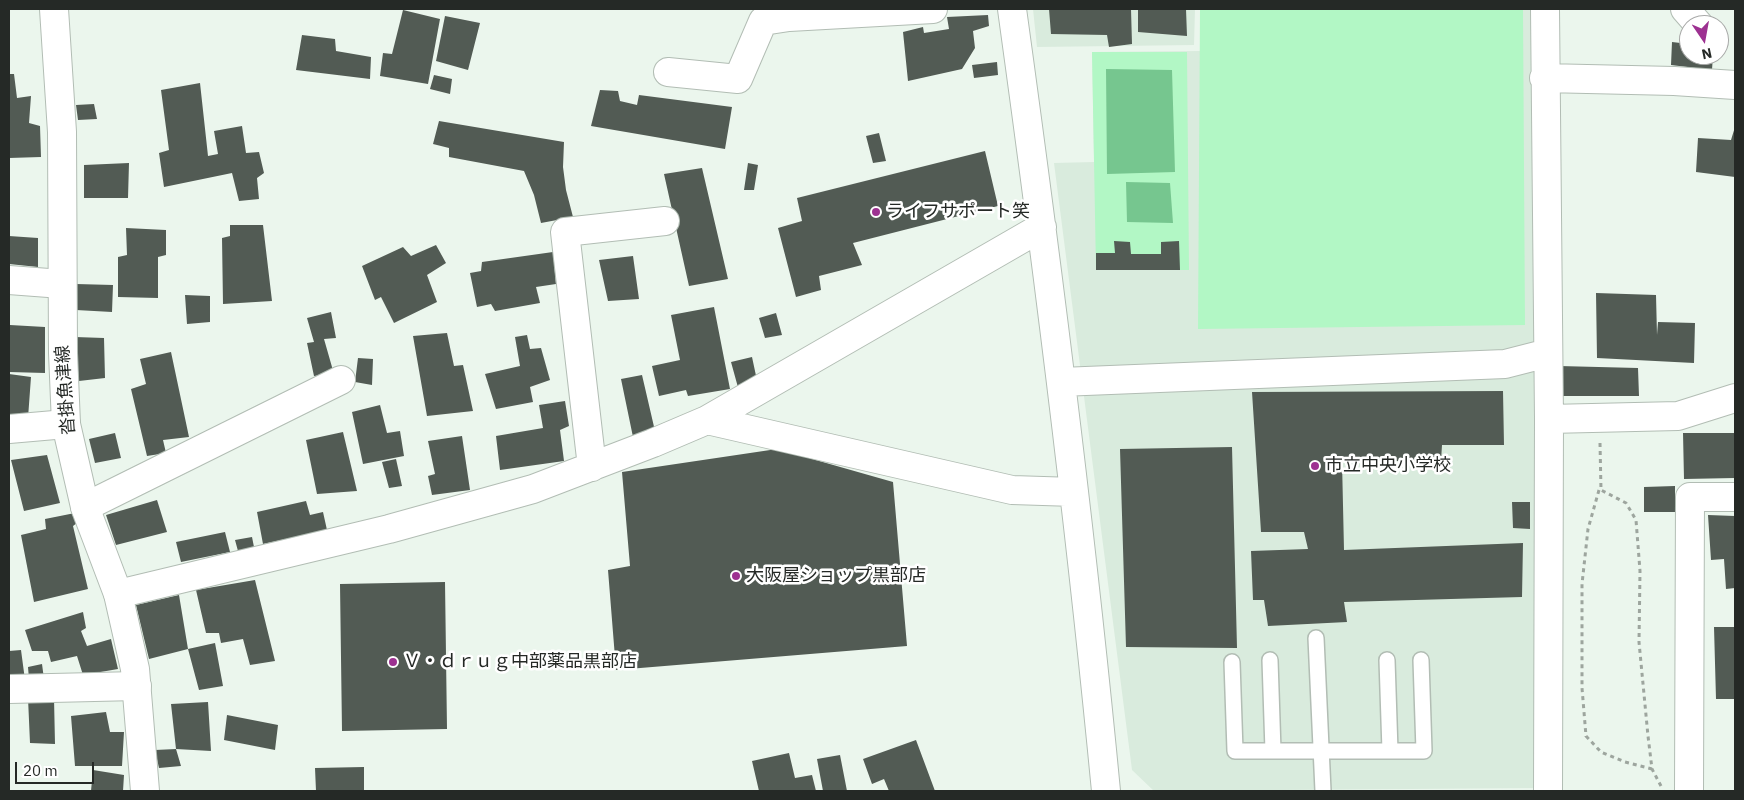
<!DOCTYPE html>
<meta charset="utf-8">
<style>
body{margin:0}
#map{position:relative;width:1744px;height:800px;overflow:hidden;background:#ebf6ed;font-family:"IBM Plex Sans",sans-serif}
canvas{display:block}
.frame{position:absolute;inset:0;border:10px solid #252926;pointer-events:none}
.north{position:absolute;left:1679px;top:15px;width:50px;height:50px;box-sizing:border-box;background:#fff;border:1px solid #a8a9a8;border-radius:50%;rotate:168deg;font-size:14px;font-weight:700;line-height:20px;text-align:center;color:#252926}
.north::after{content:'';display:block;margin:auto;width:18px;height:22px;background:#9d3191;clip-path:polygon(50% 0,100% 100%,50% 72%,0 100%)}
.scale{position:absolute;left:15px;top:762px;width:79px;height:22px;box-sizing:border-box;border:2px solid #252926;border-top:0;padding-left:6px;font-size:15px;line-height:18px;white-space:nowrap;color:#252926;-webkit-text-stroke:4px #fff;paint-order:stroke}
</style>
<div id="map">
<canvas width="1744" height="800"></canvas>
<div class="frame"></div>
<div class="north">N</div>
<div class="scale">20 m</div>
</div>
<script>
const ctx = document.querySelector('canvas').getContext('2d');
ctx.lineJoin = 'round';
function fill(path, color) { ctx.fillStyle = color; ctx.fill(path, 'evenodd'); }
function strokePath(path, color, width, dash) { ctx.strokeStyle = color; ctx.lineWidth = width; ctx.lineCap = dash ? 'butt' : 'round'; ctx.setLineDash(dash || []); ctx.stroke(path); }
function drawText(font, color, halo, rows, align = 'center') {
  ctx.font = font + ' "IBM Plex Sans","Noto Sans JP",sans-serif'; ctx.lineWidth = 5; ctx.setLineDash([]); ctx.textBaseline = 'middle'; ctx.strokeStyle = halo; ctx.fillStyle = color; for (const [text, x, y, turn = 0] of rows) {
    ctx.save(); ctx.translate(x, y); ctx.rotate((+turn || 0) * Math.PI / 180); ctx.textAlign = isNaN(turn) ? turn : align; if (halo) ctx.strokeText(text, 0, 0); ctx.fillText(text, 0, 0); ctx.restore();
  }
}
const built = new Path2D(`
 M1033,9H1195L1194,45L1037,47Z
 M1200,9H1537L1539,788L1154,791L1132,770L1054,163L1094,162L1092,52L1200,51Z`);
const green = new Path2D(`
 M1200,9H1523L1525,325L1198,329Z
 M1092,52H1187L1189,270H1096Z`);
const water = new Path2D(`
 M1106,69L1172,70L1175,172L1107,174Z
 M1126,182L1170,183L1173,223L1127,222Z`);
const building = new Path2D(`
 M1049,9H1131L1132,44L1109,47L1107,35L1051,34Z
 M1138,9H1186L1187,36L1138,32Z
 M403,10L440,19L428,84L380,76L383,53L392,54Z
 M988,15L989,26L973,31L975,48L962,69L908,81L903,32L923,27L924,33L949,29L947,17Z
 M445,16L480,23L468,70L436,61Z
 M302,35L335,39L336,51L371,57L370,79L296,70Z
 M1672,42L1689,44V55H1713L1712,70L1671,65Z
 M997,62L998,75L974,78L972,65Z
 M9,74H14L17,98L31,96L29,123L40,126L41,157L9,158Z
 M434,75L452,79L450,94L430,89Z
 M200,83L208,156L218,154L214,131L242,126L246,153L259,152L264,173L257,178L259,199L239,201L232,173L164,187L159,153L169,150L161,90Z
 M600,90L618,91L620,101L637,105L639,95L732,107L725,149L591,126Z
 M94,104L97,119L78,120L76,105Z
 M439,121L564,142L563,167L566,190L573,217L541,223L534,195L524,171L449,157V148L433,144Z
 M1735,127V177L1696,172L1698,138L1731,140Z
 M879,133L886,161L873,163L866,136Z
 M985,151L998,206L853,243L862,265L819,276L821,290L796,297L778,228L802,221L797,198Z
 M129,163L128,198H84V165Z
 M748,163L758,165L754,190H744Z
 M702,168L728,279L689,286L664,174Z
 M230,225H263L272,301L223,304L222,238L230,236Z
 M126,228L166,230V255L158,257V298L118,297V257L127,255Z
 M9,236L38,238V267L9,264Z
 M1114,241L1130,242L1131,254H1161V242L1179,241L1180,270H1096V253H1115Z
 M436,245L446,263L427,275L437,302L394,323L381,297L375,300L362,266L403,247L411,256Z
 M553,252L556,284L536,287L540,303L495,311L491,304L477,307L470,273L481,271L482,262Z
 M633,256L639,299L608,301L599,260Z
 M76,284L113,285L112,312L76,310Z
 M1596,293L1656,295L1657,335L1658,322L1695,323L1694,363L1597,358Z
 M185,295L210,296V322L187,324Z
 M714,307L730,389L688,396L686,390L659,396L652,366L680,360L671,315Z
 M331,312L336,338L324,339L334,374L314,376L307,343L314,342L307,318Z
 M776,313L782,335L765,338L759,318Z
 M10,325L45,327V373L9,372Z
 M447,333L454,366L463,365L473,411L427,416L413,336Z
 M527,335L530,349L541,348L550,380L530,387L533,402L496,409L485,374L520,366L515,337Z
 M75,337L104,338L105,378L79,381Z
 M171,352L189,437L163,440L166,453L147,456L131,389L146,384L140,359Z
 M752,357L758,385L739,391L731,362Z
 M358,358L373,359L372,385L355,382Z
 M1559,366L1638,368L1639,396H1558Z
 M9,374L31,377L28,418H9Z
 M642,375L655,431L633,437L621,379Z
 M1503,391L1504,445H1442L1441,461H1342L1344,550L1523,543L1522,597L1344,602L1347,622L1268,626L1264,600H1253L1251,551L1308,549L1304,532H1261L1252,392Z
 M565,401L569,426L560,430L564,461L500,470L496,436L543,428L539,405Z
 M380,405L387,433L400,431L404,456L363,464L352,412Z
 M343,432L357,491L317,494L306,440Z
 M115,433L121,458L95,463L89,439Z
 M1683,433H1735V478L1684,479Z
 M462,436L470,490L432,495L428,476L435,474L428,441Z
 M1232,447L1237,648L1126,647L1120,449Z
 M777,449L893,482L907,646L616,670L608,570L630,566L622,472Z
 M47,455L60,503L24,511L11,460Z
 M396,459L402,486L389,488L382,462Z
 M1675,486V512H1644V487Z
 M157,500L167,532L116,545L106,515Z
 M306,501L310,515L323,512L327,530L263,544L257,512Z
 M1512,502H1530V529L1513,528Z
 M75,513L77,523L73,526L88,589L34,602L21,535L46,529L45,519Z
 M1708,515L1735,516V588L1726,589L1724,559L1711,560Z
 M225,532L230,552L181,562L176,542Z
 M252,537L254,547L238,551L235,540Z
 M255,580L275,661L250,665L243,639L221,643L219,633H206L196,590Z
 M445,582L447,729L342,731L340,584Z
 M179,595L188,649L149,659L136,605Z
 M83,612L86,628L81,631L87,646L111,639L118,669L83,675L77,656L51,662L48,651H32L25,630Z
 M1714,627H1735V699H1716Z
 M215,643L223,686L199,690L188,649Z
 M21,650L25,680H9V651Z
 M42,664L44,679H29L28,667Z
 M28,698H54L55,744L30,743Z
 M208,702L211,751L176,749L171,704Z
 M106,712L110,732H124L122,766H75L71,716Z
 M227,715L278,725L275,750L224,740Z
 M916,740L935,791H889L884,779L872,784L863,759Z
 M176,749L181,766L159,768L155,750Z
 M789,753L795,778L812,775L816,791H759L752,761Z
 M840,755L847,791H823L817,759Z
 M364,767V791H316L315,768Z
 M93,770L124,775L123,791H91Z`);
const path = new Path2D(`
 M1600,443L1601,490L1626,503L1636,520L1640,571L1639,642L1648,736L1652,769L1661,786
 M1599,490L1588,529L1582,584V688L1586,736L1601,752L1625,762L1652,769`);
const lane = new Path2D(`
 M1316,638L1323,791
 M1270,660L1273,751
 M1387,660L1390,751
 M1232,662L1235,751H1424L1421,660`);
const street = new Path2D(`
 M793,9L789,17L933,9
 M1012,9C1048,269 1081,530 1106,791
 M1545,9L1549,419L1548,791
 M1685,9L1699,25
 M668,72L738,79L763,21L789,17
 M1544,78L1674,81L1735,85
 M9,280L62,284
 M1061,382L1505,364L1548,353
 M1549,419L1678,416L1735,398
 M707,420L1012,490L1074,492
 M9,429L66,424
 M592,467L565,232L665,221
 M85,507L341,380
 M118,594L389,529L533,489L653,443L707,420L1042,227
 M9,689L137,686
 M1689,791L1690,497H1735`);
const secondary = new Path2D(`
 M54,9L62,132L63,353L66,424L85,507L118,594L135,669L145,791`);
const markers = [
 [876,212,5,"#9d3191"],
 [1315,466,5,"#9d3191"],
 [736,576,5,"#9d3191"],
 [393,662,5,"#9d3191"]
];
const poiNames = [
 ["ライフサポート笑",886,212],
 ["市立中央小学校",1325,466],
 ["大阪屋ショップ黒部店",746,576],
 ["Ｖ・ｄｒｕｇ中部薬品黒部店",403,662]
];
const streetNames = [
 ["沓掛魚津線",66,390,-94]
];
fill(built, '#d9ebdd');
fill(green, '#b2f7c5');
fill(water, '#76c68f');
fill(building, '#525b54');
strokePath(lane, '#b2bdb4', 18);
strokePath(street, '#b2bdb4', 30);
strokePath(secondary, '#b2bdb4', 30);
strokePath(path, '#9da59e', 3, [4, 4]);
strokePath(lane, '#fff', 15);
strokePath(street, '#fff', 28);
strokePath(secondary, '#fff', 28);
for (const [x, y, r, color] of markers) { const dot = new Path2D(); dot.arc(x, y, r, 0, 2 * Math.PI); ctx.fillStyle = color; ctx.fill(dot); strokePath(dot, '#fff', 2); }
drawText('18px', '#252926', '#fff', poiNames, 'left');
drawText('18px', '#252926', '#fff', streetNames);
</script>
